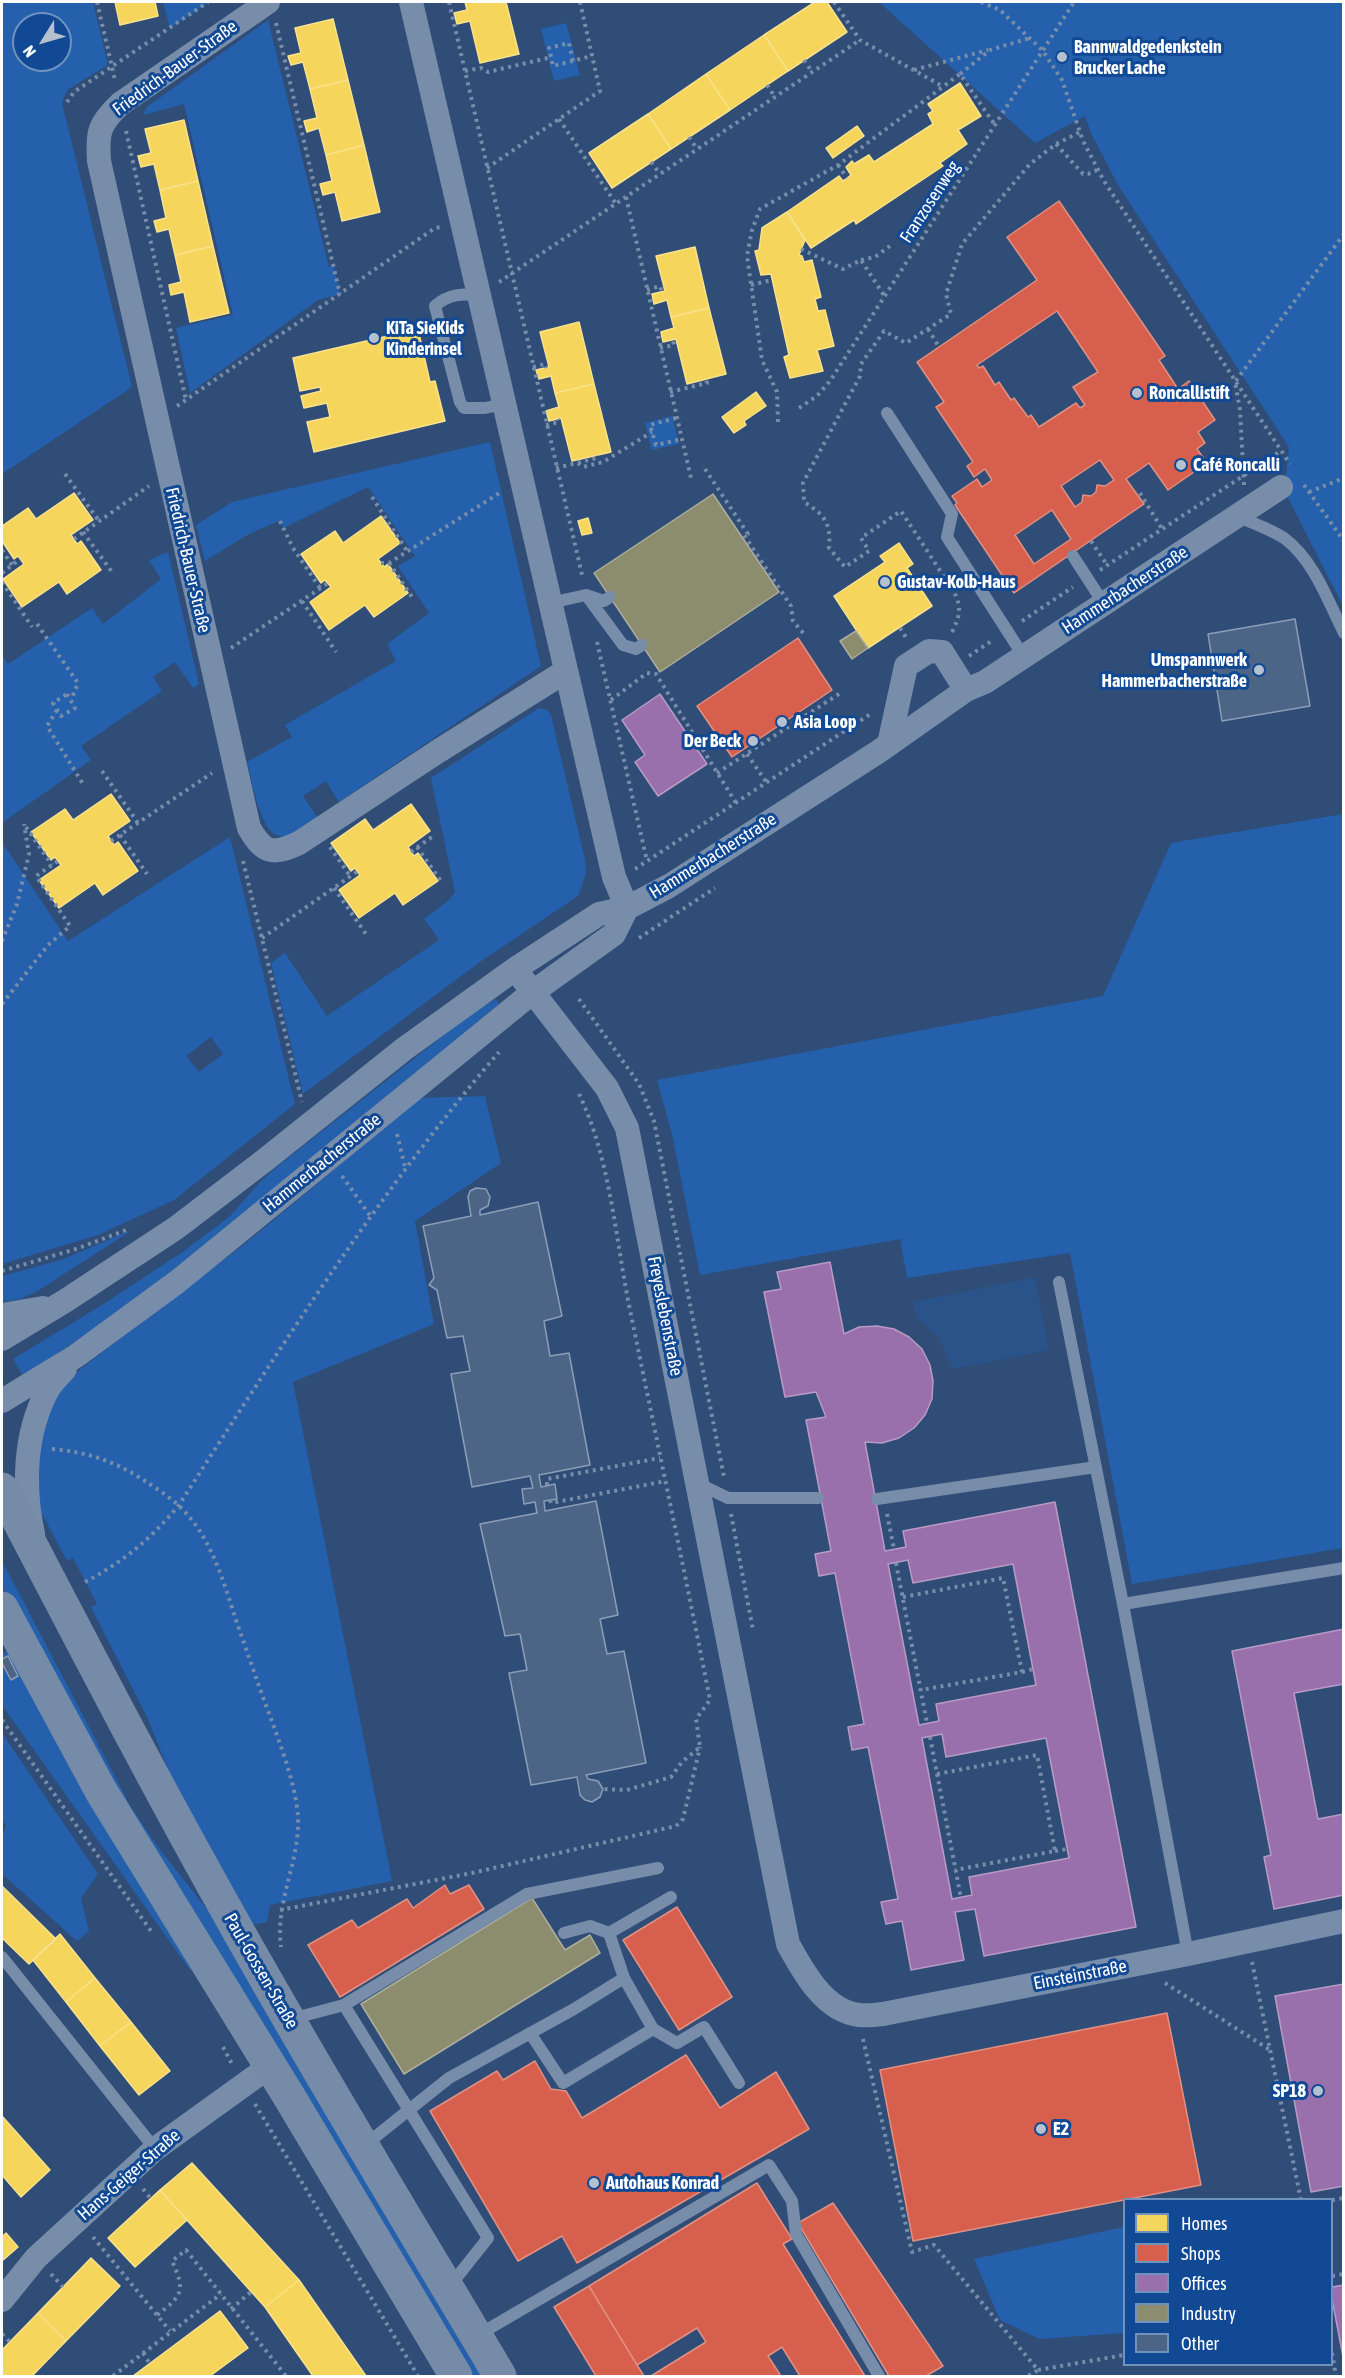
<!DOCTYPE html>
<meta charset="utf-8">
<style>
body{margin:0}
#map{position:relative;width:1345px;height:2378px;overflow:hidden;background:#2f4d77;font-family:"Asap Condensed",sans-serif}
canvas{display:block}
.frame{position:absolute;inset:0;border:3px solid #fff;pointer-events:none}
.legend{position:absolute;left:1123px;top:2198px;width:210px;height:168px;box-sizing:border-box;background:#114995;border:2px solid #7092bf;margin:0;padding:8px 10px;list-style:none;font-size:18px;color:#fff}
.legend li{display:flex;align-items:center;gap:12px;height:30px}
.legend b{width:30px;border:2px solid #7092bf}
.north{position:absolute;left:12px;top:12px;width:60px;height:60px;box-sizing:border-box;background:#114995;border:2px solid #7092bf;border-radius:50%;rotate:233deg;font-size:16px;font-weight:700;line-height:24px;text-align:center;color:#fff}
.north::after{content:'';display:block;margin:auto;width:21px;height:27px;background:#b6c1cf;clip-path:polygon(50% 0,100% 100%,50% 72%,0 100%)}
</style>
<div id="map">
<canvas width="1345" height="2378"></canvas>
<div class="frame"></div>
<ul class="legend">
<li><b style="height:16px;background:#f6d55c"></b>Homes</li>
<li><b style="height:16px;background:#d6604d"></b>Shops</li>
<li><b style="height:16px;background:#9970ab"></b>Offices</li>
<li><b style="height:16px;background:#8c8c6e"></b>Industry</li>
<li><b style="height:16px;background:#4c6586"></b>Other</li>
</ul>
<div class="north">N</div>
</div>
<script>
const ctx = document.querySelector('canvas').getContext('2d');
ctx.lineJoin = 'round';
function fill(path, color) { ctx.fillStyle = color; ctx.fill(path, 'evenodd'); }
function strokePath(path, color, width, dash) { ctx.strokeStyle = color; ctx.lineWidth = width; ctx.lineCap = dash ? 'butt' : 'round'; ctx.setLineDash(dash || []); ctx.stroke(path); }
function drawText(font, color, halo, rows, align = 'center') {
  ctx.font = font + ' "Asap Condensed",sans-serif'; ctx.lineWidth = 6; ctx.setLineDash([]); ctx.textBaseline = 'middle'; ctx.strokeStyle = halo; ctx.fillStyle = color; for (const [text, x, y, turn = 0] of rows) {
    ctx.save(); ctx.translate(x, y); ctx.rotate((+turn || 0) * Math.PI / 180); ctx.textAlign = isNaN(turn) ? turn : align; if (halo) ctx.strokeText(text, 0, 0); ctx.fillText(text, 0, 0); ctx.restore();
  }
}
const green = new Path2D(`
 M2,2H93L108,65L67,90L62,103L132,387L2,474ZM24,24H60V60H24Z
 M163,2H210L170,28Z
 M879,2H1343V606L1284,490L1289,447L1118,185L1091,133L1085,116L1035,143Z
 M268,20L329,267L334,266L340,294L318,300L190,393L176,328L233,315L184,104L143,115L147,107Z
 M566,23L580,75L554,81L541,29Z
 M672,416L679,444L652,450L645,423Z
 M490,442L541,666L339,802L326,781L303,796L317,817C307,824 293,838 280,836C260,834 252,779 247,762L292,737L285,725L396,661L387,644L429,613L398,566L415,556L368,487L283,528L279,521L249,534L205,561L196,525L232,502Z
 M168,552L199,684L193,688L175,662L153,677L162,691L81,746L91,760L2,823V656L8,664L92,608L103,624L161,579L149,560Z
 M539,708L547,710L551,715L585,860L586,874L578,896L480,962L303,1094L271,963L285,953L327,1016L439,940L424,919L449,900L455,892L431,778Z
 M1343,814V1548L1132,1584L1070,1253L907,1278L900,1239L700,1275L672,1134L657,1080L1103,996L1171,843Z
 M230,837L295,1104L174,1200L98,1235L2,1264V842L68,941ZM211,1037L223,1054L199,1072L186,1056Z
 M496,999L499,1004L184,1262L115,1315L23,1376L13,1359L102,1305L181,1253L229,1217L261,1181L279,1165L477,1009Z
 M485,1096L501,1163L415,1221L434,1324L293,1382L392,1881L270,1905L267,1922L251,1925L173,1782L148,1719L91,1607L97,1604L73,1558L67,1561L42,1514L37,1495L38,1437L62,1386L83,1367L251,1239L420,1098Z
 M134,1229L36,1292L20,1299L2,1302V1276L61,1260Z
 M2,1561L131,1807L158,1847L210,1913L484,2376H471L62,1698L2,1586Z
 M2,1649L4,1653L10,1650L196,1971L190,1970L2,1705Z
 M2,1733L98,1874L81,1898L89,1931L77,1941L2,1874V1838L6,1825L2,1820Z
 M1124,2227V2333L1039,2339L1000,2320L974,2259Z`);
const water = new Path2D(`
 M1035,1277L1049,1350L953,1369L939,1339L917,1317L913,1302Z`);
const homes = new Path2D(`
 M115,2H155L158,16L120,25Z
 M465,2H506L519,54L480,63L470,21L457,24L454,13L467,10Z
 M815,2H827L847,32L788,71L764,35Z
 M333,19L348,80L310,89L303,62L291,65L288,56L301,53L295,28Z
 M764,35L788,71L730,110L706,74Z
 M706,74L730,110L671,149L648,114Z
 M348,80L364,145L326,155L319,128L307,132L304,121L317,118L310,89Z
 M960,83L981,116L958,130L967,144L940,163L943,166L856,224L854,220L811,248L787,212L839,176L843,181L851,175L846,167L852,161L854,164L869,155L874,162L933,124L928,114L933,111L928,104Z
 M648,114L671,149L612,188L589,153Z
 M184,120L198,181L160,190L154,164L141,167L138,156L151,153L145,129Z
 M857,126L864,136L833,158L826,148Z
 M364,145L380,212L342,221L335,192L323,195L320,184L332,181L326,155Z
 M198,181L213,246L175,255L169,229L157,232L154,221L166,218L160,190Z
 M787,212L805,240L799,255L802,256L804,262L812,260L821,297L815,299L818,311L825,310L834,346L817,350L823,371L790,378L784,357L789,355L771,274L761,275L755,251L759,250L762,228Z
 M213,246L229,313L190,322L184,292L171,295L169,285L181,282L175,255Z
 M695,247L709,308L671,317L667,300L654,304L652,294L665,291L656,256Z
 M709,308L726,374L687,384L676,339L663,342L661,332L674,328L671,317Z
 M579,322L594,384L555,393L551,376L539,379L536,370L549,367L540,332Z
 M418,329L430,382L435,381L445,421L314,452L307,422L330,417L327,403L304,408L301,396L321,391L320,387L300,391L293,358Z
 M594,384L611,452L572,461L561,418L549,421L546,411L559,407L555,393Z
 M756,392L766,406L744,421L746,425L734,433L722,417Z
 M74,493L93,520L71,535L77,544L81,541L101,570L67,594L59,582L22,607L3,579L24,564L18,556L14,559L2,541V526L28,508L36,519Z
 M381,516L400,543L378,559L384,567L388,564L408,593L374,617L365,605L329,630L310,602L331,587L325,580L321,583L301,554L335,531L343,543Z
 M588,518L592,533L582,535L578,521Z
 M899,543L913,564L907,568L932,606L868,648L834,596L885,562L880,556Z
 M111,794L130,821L108,836L114,845L118,842L138,871L103,895L95,883L59,908L39,880L61,865L55,857L51,860L31,832L65,809L73,820Z
 M411,804L430,831L408,847L414,856L418,853L438,881L403,905L395,893L359,918L339,890L360,875L355,868L351,871L331,843L365,819L373,830Z
 M2,1886L56,1939L29,1964L2,1938Z
 M60,1934L95,1978L66,2002L33,1960Z
 M95,1978L131,2022L100,2046L66,2002Z
 M131,2022L170,2071L139,2095L100,2046Z
 M2,2116L50,2170L21,2197L2,2175Z
 M192,2163L299,2280L265,2307L160,2190Z
 M160,2190L187,2220L135,2267L108,2238Z
 M6,2233L18,2247L2,2261V2237Z
 M91,2258L120,2286L66,2341L38,2313Z
 M299,2280L366,2376H313L265,2307Z
 M220,2311L248,2348L210,2376H133Z
 M38,2313L66,2341L32,2376H2V2350Z`);
const shops = new Path2D(`
 M1059,201L1165,356L1159,360L1178,389L1189,381L1215,420L1198,432L1205,443L1197,449L1207,463L1168,490L1149,463L1126,479L1144,504L1014,593L955,505L957,503L952,496L977,479L982,487L992,480L985,469L974,477L967,466L973,462L936,407L944,402L917,362L1037,280L1007,237ZM1057,311L1098,372L1073,387L1085,405L1080,408L1076,403L1039,427L1031,415L1028,417L1014,398L1011,400L999,382L995,385L983,366L979,368L977,365ZM1100,460L1114,480L1105,486L1097,485L1096,492L1091,496L1083,495L1082,502L1075,507L1061,486ZM1052,510L1071,539L1034,564L1015,535Z
 M798,638L832,690L732,757L697,706Z
 M445,1885L450,1894L469,1885L484,1909L340,1997L308,1945L352,1920L358,1928L407,1899L413,1908Z
 M677,1907L732,1997L679,2030L623,1940Z
 M1167,2013L1201,2185L913,2241L880,2070Z
 M686,2055L720,2108L776,2072L809,2129L577,2263L562,2236L518,2261L430,2111L497,2071L503,2080L535,2061L551,2089L566,2091L582,2118Z
 M757,2183L792,2239L783,2244L865,2376H800L782,2347L768,2356L781,2376H651L706,2342L697,2328L637,2365L589,2286Z
 M833,2203L943,2366L926,2376H889L798,2223Z
 M589,2286L637,2365L644,2376H596L554,2307Z`);
const offices = new Path2D(`
 M660,694L707,764L658,796L635,762L645,755L622,720Z
 M830,1262L844,1334L859,1327L877,1326L894,1329L909,1337L922,1349L930,1365L933,1381L932,1399L925,1415L914,1428L899,1438L882,1443L865,1442L885,1551L906,1547L903,1531L1055,1502L1136,1927L984,1956L975,1909L955,1912L964,1960L911,1970L902,1921L886,1924L881,1902L898,1899L868,1747L852,1750L848,1727L864,1724L835,1573L819,1576L815,1554L831,1551L806,1420L826,1417L816,1392L785,1397L764,1292L781,1289L777,1272ZM908,1560L913,1583L1013,1564L1036,1685L936,1704L939,1721L919,1725L888,1564ZM942,1734L946,1757L1046,1738L1069,1858L969,1877L972,1895L952,1899L922,1738Z
 M1344,1629V1684L1294,1693L1318,1819L1344,1814V1895L1274,1909L1264,1857L1271,1855L1232,1651Z
 M1344,1984V2186L1311,2192L1275,1996Z
 M1344,2285V2362L1332,2299V2287Z`);
const industry = new Path2D(`
 M713,494L779,592L660,672L594,573Z
 M856,631L868,648L852,659L840,641Z
 M532,1898L565,1950L590,1935L600,1953L404,2074L361,2004Z`);
const building = new Path2D(`
 M1295,619L1310,706L1222,721L1208,634Z
 M476,1188L486,1189L490,1197L488,1206L480,1210V1215L538,1202L562,1316L544,1321L550,1356L569,1353L590,1465L539,1475L541,1487L555,1484L557,1499L544,1501L545,1511L596,1501L618,1615L600,1619L607,1654L624,1651L646,1763L586,1775L588,1779L598,1781L603,1789L600,1797L592,1802L585,1800L580,1795L577,1777L531,1785L509,1673L527,1670L520,1634L505,1636L480,1524L537,1513L535,1502L524,1504L522,1489L533,1488L530,1476L472,1487L451,1374L470,1371L463,1336L447,1338L437,1290L429,1285L434,1278L423,1226L471,1216L468,1197L470,1191Z
 M8,1656L18,1676L11,1680L2,1663V1659Z`);
const path = new Path2D(`
 M97,2L115,80
 M449,2L583,579
 M834,2L860,40L942,86
 M981,2L1000,10L1043,51L1062,80L1083,141L1104,181L1290,464
 M276,23L340,294
 M804,60L812,72
 M573,61L569,43L549,48L553,66L592,56
 M914,70L988,50
 M465,71L481,68L488,72L552,57
 M960,74L990,50L1030,38
 M767,85L775,97
 M67,102L74,92L208,2
 M559,119L616,204
 M126,131L186,400
 M689,137L697,149
 M1056,144L1083,174H1088L1097,170
 M651,162L660,174
 M838,165L847,178
 M487,168L600,91L580,2
 M626,197L691,478
 M801,249L843,269L861,260L885,297
 M861,260L875,257L890,246
 M499,282L860,40
 M751,285L772,280
 M647,290L660,286L662,292
 M928,329L939,347
 M660,348L674,345L673,340
 M533,367L545,364L546,368
 M670,392L707,383L706,379
 M177,406L435,228L441,227
 M799,408L817,396L830,381L1074,2
 M676,418L650,425L656,445L682,439
 M778,422L777,392L762,360L747,256L752,230L760,209L838,165L960,74L995,125
 M546,425L559,422L558,419
 M578,463L583,467L603,462L652,432
 M556,468L597,458V455
 M705,469L748,534L744,535L791,606L793,621L804,634
 M65,474L99,521
 M1244,485L1240,410L1235,382L1344,234
 M1304,485L1344,541
 M1309,492L1344,478
 M1140,493L1162,529
 M372,497L407,551
 M280,521L293,548L320,588
 M83,532L112,572
 M74,539L149,486
 M1091,541L1107,565
 M2,550L12,565
 M381,563H389L501,492
 M389,563L414,600
 M1100,570L1281,451
 M2,573L20,559
 M2,582L32,627
 M302,601L336,652
 M1022,621L1073,587
 M37,624L78,683L71,700
 M900,628L907,639
 M952,632C960,616 962,608 954,592L901,511L861,538L869,551L845,567L829,548C831,523 825,515 804,502L803,483L860,376L861,364L884,331L906,343L951,314L946,294L962,244L1030,164L1056,144L1080,132
 M597,642L647,861
 M231,648L328,583
 M969,656L993,640
 M67,694L75,708L61,716L53,703Z
 M611,700L647,673L656,674L736,803
 M57,710L47,726L83,784
 M747,754L767,783
 M102,771L138,823
 M717,773L842,692
 M26,827L52,865
 M120,835L147,874
 M111,841L212,773
 M330,847L350,876
 M417,847L443,884
 M411,852L433,836
 M243,861L302,1102
 M635,869L872,713
 M334,888L368,937
 M262,938L358,871
 M639,938L715,888
 M2,941L17,904L29,854L24,824
 M579,999L639,1084L654,1121L724,1477
 M2,1004L48,945L70,926L36,876L58,861
 M579,1094C610,1158 615,1235 629,1305C656,1437 684,1568 710,1700L696,1719L700,1747L682,1762L671,1777L627,1790L603,1789
 M397,1134L405,1167
 M342,1176L371,1217
 M2,1271L76,1249L129,1229
 M52,1449C87,1452 115,1461 145,1481C156,1488 168,1496 178,1505C212,1536 224,1584 238,1626C245,1646 252,1666 259,1686C272,1723 296,1780 298,1817C300,1862 275,1901 281,1947
 M547,1485V1479L660,1458
 M550,1500L551,1503L666,1481
 M731,1514L753,1630
 M887,1514L894,1549
 M896,1563L927,1723
 M85,1582C123,1562 152,1538 179,1505C279,1350 378,1193 499,1052
 M903,1597L1003,1578L1022,1672L921,1690
 M1022,1672L1033,1669
 M2,1720L151,1931
 M930,1737L961,1898
 M937,1774L1037,1755L1055,1851L955,1870
 M1055,1851L1067,1849
 M280,1910L472,1873L676,1826L683,1819L700,1747
 M1252,1962L1301,2200
 M1165,1983L1270,2050
 M863,2039L912,2252L934,2245L1038,2370L1028,2376
 M223,2047L232,2064
 M255,2104L418,2376
 M143,2189L151,2199
 M1332,2200L1344,2198
 M93,2237L170,2331
 M51,2274L63,2287
 M1332,2276L1344,2274
 M231,2309L252,2291
 M157,2315C182,2296 186,2291 172,2261L186,2250L286,2376
 M2,2334L10,2342
 M143,2353L150,2364
 M1332,2353L1336,2376
 M1038,2370L1124,2355
 M113,2376L221,2294`);
const service = new Path2D(`
 M480,295C463,294 449,293 435,306L460,402L464,408H485L504,404
 M887,413L952,514L947,537L1024,657
 M1237,516C1252,523 1270,529 1284,538C1314,560 1328,601 1344,633
 M1073,556L1104,604
 M586,595L623,645L636,649L642,645
 M550,603L586,595L604,601L610,597
 M1059,1282L1123,1604L1188,1954
 M699,1484L728,1498H818
 M877,1499L1096,1467
 M1123,1604L1344,1568
 M564,1933L590,1926L609,1933L671,1897
 M609,1933L624,1978
 M2,1957L155,2149
 M344,2005L527,1894L658,1868
 M291,2019L344,2005L488,2238L449,2287
 M530,2033L563,2083L653,2029L677,2043L704,2027L739,2083
 M365,2145L449,2078L574,2009L624,1978L653,2029
 M478,2335L769,2165L792,2201L796,2234L879,2376`);
const minor = new Path2D(`
 M268,2L120,104C99,124 97,132 99,161L249,828C264,854 273,855 299,843L437,752L566,671
 M411,2L614,877L627,908
 M889,744L906,666L929,651L942,652L966,690
 M515,969L607,1088L627,1128L788,1944C803,1971 824,2011 859,2015C867,2016 875,2015 883,2014L1188,1954L1344,1921
 M2,1315L43,1308
 M2,1339L65,1301L176,1228L265,1160L404,1049L515,969L599,914L627,908L669,886L878,752L966,690L985,682L1281,487
 M2,1401L76,1356L177,1282L533,992L614,934L627,908
 M33,1534C23,1487 24,1435 47,1391C51,1383 59,1376 65,1369
 M2,2300L36,2258L155,2149L270,2066`);
const primary = new Path2D(`
 M2,1489C77,1632 151,1776 231,1918C317,2072 410,2224 500,2376
 M2,1608L101,1791L290,2098L456,2376`);
const markers = [
 [1062,57,6,"#b6c1cf"],
 [374,338,6,"#b6c1cf"],
 [1137,393,6,"#b6c1cf"],
 [1181,465,6,"#b6c1cf"],
 [885,582,6,"#b6c1cf"],
 [1259,670,6,"#b6c1cf"],
 [782,722,6,"#b6c1cf"],
 [753,741,6,"#b6c1cf"],
 [1318,2091,6,"#b6c1cf"],
 [1041,2129,6,"#b6c1cf"],
 [594,2183,6,"#b6c1cf"]
];
const poiNames = [
 ["Bannwaldgedenkstein",1074,47],
 ["Brucker Lache",1074,68],
 ["KiTa SieKids",386,328],
 ["Kinderinsel",386,349],
 ["Roncallistift",1149,393],
 ["Café Roncalli",1193,465],
 ["Gustav-Kolb-Haus",897,582],
 ["Umspannwerk",1247,660,"right"],
 ["Hammerbacherstraße",1247,681,"right"],
 ["Asia Loop",794,722],
 ["Der Beck",741,741,"right"],
 ["SP18",1306,2091,"right"],
 ["E2",1053,2129],
 ["Autohaus Konrad",606,2183]
];
const streetNames = [
 ["Friedrich-Bauer-Straße",175,68,-36],
 ["Franzosenweg",930,202,-57],
 ["Friedrich-Bauer-Straße",188,560,77],
 ["Hammerbacherstraße",1125,590,-33],
 ["Hammerbacherstraße",713,856,-32],
 ["Hammerbacherstraße",322,1163,-39],
 ["Freyeslebenstraße",665,1316,79],
 ["Paul-Gossen-Straße",261,1971,60],
 ["Einsteinstraße",1080,1975,-11],
 ["Hans-Geiger-Straße",129,2175,-41]
];
fill(green, '#2460ac');
fill(water, '#2a538a');
fill(homes, '#f6d55c');
strokePath(homes, '#f9e28d', 1.5);
fill(shops, '#d6604d');
strokePath(shops, '#e29082', 1.5);
fill(offices, '#9970ab');
strokePath(offices, '#b89bc4', 1.5);
fill(industry, '#8c8c6e');
strokePath(industry, '#aeae9a', 1.5);
fill(building, '#4c6586');
strokePath(building, '#8c9eb7', 1.5);
strokePath(path, '#778da9', 4, [3, 4.5]);
strokePath(service, '#778da9', 12);
strokePath(minor, '#778da9', 24);
strokePath(primary, '#768ba7', 33);
for (const [x, y, r, color] of markers) { const dot = new Path2D(); dot.arc(x, y, r, 0, 2 * Math.PI); ctx.fillStyle = color; ctx.fill(dot); strokePath(dot, '#114995', 2); }
drawText('bold 18px', '#fff', '#114995', poiNames, 'left');
drawText('18px', '#fff', '#114995', streetNames);
</script>
